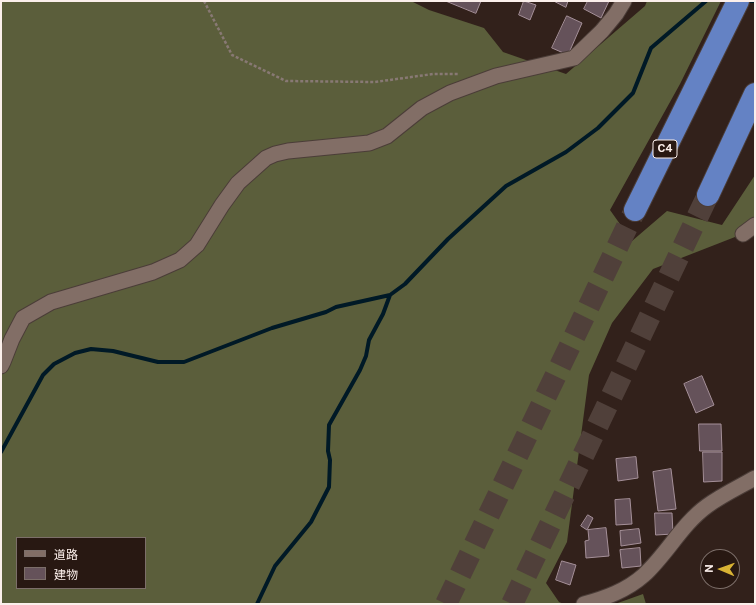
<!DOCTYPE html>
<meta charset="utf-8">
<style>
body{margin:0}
#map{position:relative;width:756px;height:605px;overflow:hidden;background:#32211b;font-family:"Public Sans","Noto Sans JP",sans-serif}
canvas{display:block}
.frame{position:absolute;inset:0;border:2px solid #fbefeb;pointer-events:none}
.legend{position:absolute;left:16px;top:537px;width:130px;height:52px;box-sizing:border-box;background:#281812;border:1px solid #7c6e69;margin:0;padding:5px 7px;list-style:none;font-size:12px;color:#fbefeb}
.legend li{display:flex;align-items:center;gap:8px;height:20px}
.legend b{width:20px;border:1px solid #7c6e69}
.north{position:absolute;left:700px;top:549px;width:40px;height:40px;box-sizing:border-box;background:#281812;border:1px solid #7c6e69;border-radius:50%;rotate:272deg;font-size:11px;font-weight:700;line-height:16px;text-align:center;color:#fbefeb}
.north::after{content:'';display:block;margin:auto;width:14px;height:18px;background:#d9b334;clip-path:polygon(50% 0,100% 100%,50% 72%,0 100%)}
</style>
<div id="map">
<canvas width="756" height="605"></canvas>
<div class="frame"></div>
<ul class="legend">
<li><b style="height:5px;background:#826e66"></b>道路</li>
<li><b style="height:11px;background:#65525a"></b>建物</li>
</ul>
<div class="north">N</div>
</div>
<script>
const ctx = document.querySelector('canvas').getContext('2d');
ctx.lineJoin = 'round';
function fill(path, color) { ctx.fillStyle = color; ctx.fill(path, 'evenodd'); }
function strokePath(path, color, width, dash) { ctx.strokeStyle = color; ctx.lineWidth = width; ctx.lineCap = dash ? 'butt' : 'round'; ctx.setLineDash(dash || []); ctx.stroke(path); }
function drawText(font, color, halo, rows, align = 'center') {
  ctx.font = font + ' "Public Sans",sans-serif'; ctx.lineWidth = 4; ctx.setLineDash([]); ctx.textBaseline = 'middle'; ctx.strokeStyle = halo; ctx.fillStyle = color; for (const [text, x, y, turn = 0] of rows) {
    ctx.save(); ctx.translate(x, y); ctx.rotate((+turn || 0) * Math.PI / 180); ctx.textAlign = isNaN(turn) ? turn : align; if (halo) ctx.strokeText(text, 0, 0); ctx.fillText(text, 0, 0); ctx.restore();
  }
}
const forest = new Path2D(`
 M1,1H411L429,10L484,28L503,52L566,74L645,6L647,1H721L680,84L610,210L632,241L667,211L722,225L755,175V216L735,237L653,269L612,323L589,375L567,542L546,583L559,602L564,604H1ZM17,538H145V588H17Z
 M643,594L646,604H615Z`);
const stream = new Path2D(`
 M751,1H755
 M1,452L43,375L54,364L75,353L91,349L113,351L158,362H184L272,328L326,312L336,307L390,295L405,284L448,239L506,186L566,152L598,128L633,93L651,48L706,1
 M257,604L275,566L311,522L329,487L330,460L328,451L329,425L360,370L366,356L369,340L383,314L390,295`);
const building = new Path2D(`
 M446,1H481L476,13Z
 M524,1L536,5L530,20L519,15Z
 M554,1H568L566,7Z
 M588,1H609L601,18L584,9Z
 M567,16L582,23L568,55L552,48Z
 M702,376L714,405L696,413L684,384Z
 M699,424H721L722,451H700Z
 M703,452H722V481L704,482Z
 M636,457L638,478L618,481L616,459Z
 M671,469L676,509L658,511L653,472Z
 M630,499L632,524L616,525L615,500Z
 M655,513H672L673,534L656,535Z
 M588,515L593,518L587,530L581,526Z
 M606,528L609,556L586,558L585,541L589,540L588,530Z
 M639,529L641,543L621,546L620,531Z
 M640,548L641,566L622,568L620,550Z
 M562,561L576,565L570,585L556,580Z`);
const motorwayTunnel = new Path2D(`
 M446,604L635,210
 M512,604L708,195`);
const path = new Path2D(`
 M204,1L232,55L286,81L375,82L433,74H458`);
const minor = new Path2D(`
 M743,234L755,225
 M1,366L3,362L12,339L23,318L51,302L153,272L180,260L197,245L222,205L238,183L266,158L275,154L288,151L369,143L387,136L422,108L450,93L496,76L574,58L602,31L616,14L624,1
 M584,604C605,598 626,591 644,575C667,554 682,524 707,506C722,495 739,487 755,478`);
const motorway = new Path2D(`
 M708,195L755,94
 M635,210L738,1`);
const shields = [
 [665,149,24]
];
const shieldNames = [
 ["C4",665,149]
];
fill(forest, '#5b5e3b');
strokePath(stream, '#001926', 4);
fill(building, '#65525a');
strokePath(building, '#a59099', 1);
strokePath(motorwayTunnel, '#50403a', 22, [22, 11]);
strokePath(minor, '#4b3d38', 17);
strokePath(motorway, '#4b3d38', 24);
strokePath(path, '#887974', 2.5, [3, 2]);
strokePath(minor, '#826e66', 15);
strokePath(motorway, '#6482c4', 22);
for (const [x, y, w] of shields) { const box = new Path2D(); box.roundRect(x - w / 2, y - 9, w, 18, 3); ctx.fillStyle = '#281812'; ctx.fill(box); strokePath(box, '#fbefeb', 1); }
drawText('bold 11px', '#fbefeb', null, shieldNames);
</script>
